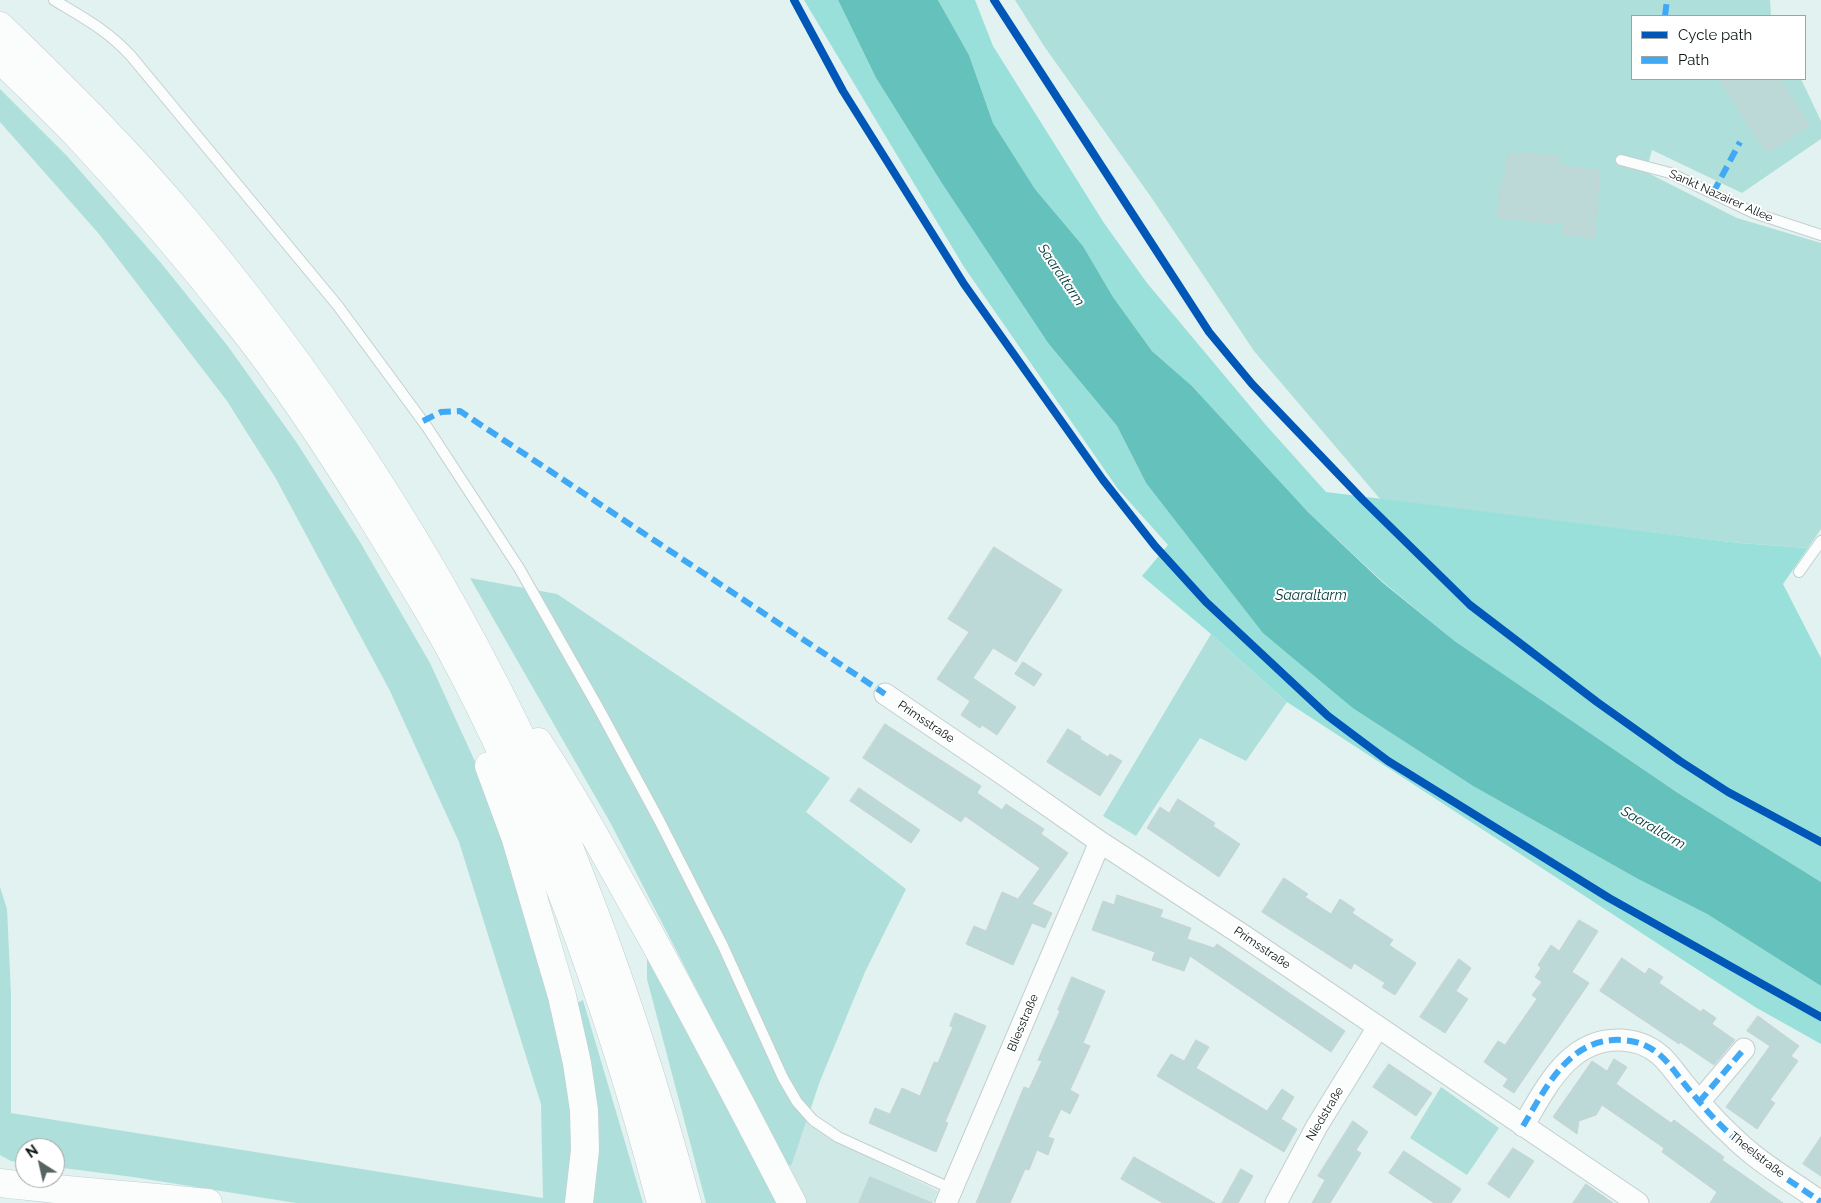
<!DOCTYPE html>
<meta charset="utf-8">
<style>
body{margin:0}
#map{position:relative;width:1821px;height:1203px;overflow:hidden;background:#e2f2f0;font-family:Raleway,sans-serif}
canvas{display:block}
.legend{position:absolute;left:1631px;top:15px;width:175px;height:65px;box-sizing:border-box;background:#fff;border:1px solid #9ea2a1;margin:0;padding:6px 9px;list-style:none;font-size:15px;color:#0c1615}
.legend li{display:flex;align-items:center;gap:10px;height:25px}
.legend b{width:25px;border:1px solid #9ea2a1}
.north{position:absolute;left:15px;top:1138px;width:50px;height:50px;box-sizing:border-box;background:#fff;border:1px solid #9ea2a1;border-radius:50%;rotate:325deg;font-size:14px;font-weight:700;line-height:20px;text-align:center;color:#0c1615}
.north::after{content:'';display:block;margin:auto;width:18px;height:22px;background:#576362;clip-path:polygon(50% 0,100% 100%,50% 72%,0 100%)}
</style>
<div id="map">
<canvas width="1821" height="1203"></canvas>
<ul class="legend">
<li><b style="height:6px;background:#0057b8"></b>Cycle path</li>
<li><b style="height:6px;background:#3fa9f5"></b>Path</li>
</ul>
<div class="north">N</div>
</div>
<script>
const ctx = document.querySelector('canvas').getContext('2d');
ctx.lineJoin = 'round';
function fill(path, color) { ctx.fillStyle = color; ctx.fill(path, 'evenodd'); }
function strokePath(path, color, width, dash) { ctx.strokeStyle = color; ctx.lineWidth = width; ctx.lineCap = dash ? 'butt' : 'round'; ctx.setLineDash(dash || []); ctx.stroke(path); }
function drawText(font, color, halo, rows, align = 'center') {
  ctx.font = font + ' Raleway,sans-serif'; ctx.lineWidth = 4; ctx.setLineDash([]); ctx.textBaseline = 'middle'; ctx.strokeStyle = halo; ctx.fillStyle = color; for (const [text, x, y, turn = 0] of rows) {
    ctx.save(); ctx.translate(x, y); ctx.rotate((+turn || 0) * Math.PI / 180); ctx.textAlign = isNaN(turn) ? turn : align; if (halo) ctx.strokeText(text, 0, 0); ctx.fillText(text, 0, 0); ctx.restore();
  }
}
const built = new Path2D(`
 M806,1122L829,1138L938,1191L933,1203H805L788,1167L792,1164Z`);
const green = new Path2D(`
 M1015,0H1770L1771,16H1632V79H1801L1821,121V139L1742,193L1652,150L1646,172L1737,218L1821,243V529L1808,548L1739,543L1381,500L1254,351L1151,197L1044,46Z
 M0,89L67,156L161,263L227,345L297,443L360,542L430,663L483,779L527,911L565,1051L573,1105L574,1156L567,1203H296L133,1177L55,1167V1148H25V1163L11,1161L0,1155V887L7,909L11,994V1113L543,1198L541,1104L459,842L390,691L275,477L227,401L99,234L0,122Z
 M470,578L557,594L830,778L806,812L906,889L865,972L820,1081L792,1164L788,1167L611,824Z
 M1211,634L1287,702L1246,761L1200,738L1136,836L1103,816Z
 M647,958L779,1203H706L647,979Z
 M583,1000L643,1203H587L575,1004Z
 M1441,1087L1499,1128L1467,1175L1410,1138Z`);
const forest = new Path2D(`
 M804,0H838L876,78L943,185L1048,343L1117,426L1146,483L1182,528L1354,709L1473,786L1638,879L1707,914L1821,986V1044L1755,1007L1287,702L1211,634L1142,576L1168,545L1118,489L964,267Z
 M938,0H975L993,46L1104,223L1147,283L1265,424L1326,492L1739,543L1808,548L1783,584L1821,658V882L1678,793L1456,642L1384,583L1308,512L1192,386L1152,351L1113,297L1083,246L1035,189L993,123L969,55Z`);
const water = new Path2D(`
 M838,0H938L969,55L993,123L1035,189L1083,246L1113,297L1152,351L1192,386L1308,512L1383,583L1456,642L1678,793L1821,882V986L1707,914L1638,879L1473,786L1354,709L1263,633L1146,483L1117,426L1048,343L943,185L876,78Z`);
const building = new Path2D(`
 M1720,79H1779L1809,125L1767,152Z
 M1508,153L1560,157L1559,166L1600,171L1594,237L1564,234L1565,224L1498,217L1502,180H1505Z
 M994,547L1062,590L1016,662L993,648L973,678L1016,707L997,735L982,725L980,728L961,715L970,701L937,679L969,632L948,619Z
 M1023,662L1042,674L1034,686L1015,674Z
 M885,724L981,786L977,793L1002,810L1006,804L1044,829L1041,834L1068,853L1032,904L1052,913L1045,928L1032,923L1013,965L966,944L974,926L986,931L1002,892L1018,899L1040,868L965,816L961,822L863,758Z
 M1068,729L1081,737L1080,739L1108,757L1110,754L1122,761L1100,796L1047,762Z
 M859,788L920,830L911,843L850,801Z
 M1178,799L1215,823L1213,826L1240,844L1219,877L1147,828L1160,807L1169,813Z
 M1284,878L1308,894L1305,897L1331,914L1340,899L1355,909L1352,913L1393,940L1389,945L1416,963L1395,995L1382,987L1385,983L1354,963L1351,969L1262,912Z
 M1117,895L1163,910L1160,917L1191,928L1187,939L1214,948L1217,944L1345,1031L1331,1052L1190,956L1184,971L1152,960L1155,952L1092,930L1103,901L1114,905Z
 M1579,920L1598,931L1572,972L1589,983L1514,1093L1503,1086L1508,1079L1484,1062L1498,1041L1505,1045L1537,999L1532,995L1542,982L1535,977L1541,968L1538,965L1551,945L1559,951Z
 M1622,958L1645,974L1649,968L1663,977L1659,983L1701,1012L1703,1009L1716,1018L1712,1024L1735,1040L1714,1065L1680,1042L1679,1044L1600,991Z
 M1459,959L1471,968L1456,991L1468,999L1445,1033L1420,1017Z
 M1072,977L1105,991L1083,1043L1090,1046L1070,1090L1079,1095L1070,1114L1061,1109L1048,1137L1054,1139L1048,1155L1037,1150L1029,1170L1025,1169L1010,1203H976L1024,1087L1029,1089L1042,1061L1038,1060L1060,1011L1058,1010Z
 M955,1013L986,1026L945,1122L948,1123L936,1152L869,1123L875,1108L890,1114L902,1088L920,1096L934,1062L938,1063L953,1027L950,1026Z
 M1758,1016L1799,1046L1791,1056L1798,1061L1770,1100L1775,1103L1757,1129L1726,1107L1770,1046L1747,1031Z
 M1196,1040L1209,1047L1196,1068L1267,1111L1282,1089L1294,1097L1281,1119L1297,1129L1284,1152L1157,1076L1171,1054L1184,1061Z
 M1614,1059L1627,1067L1616,1084L1671,1123L1674,1120L1724,1157L1722,1160L1783,1203H1710L1717,1192L1662,1152L1664,1148L1602,1105L1596,1115L1579,1121L1577,1134L1553,1117L1592,1061L1607,1071Z
 M1389,1064L1432,1093L1416,1116L1373,1087Z
 M1353,1121L1368,1132L1356,1150L1361,1153L1330,1203H1312L1325,1180L1318,1176Z
 M1821,1137V1176L1803,1164Z
 M1513,1148L1534,1161L1509,1198L1488,1184Z
 M1404,1151L1461,1189L1451,1203H1434L1389,1173Z
 M1134,1157L1194,1191L1215,1203H1163L1121,1179Z
 M1241,1169L1253,1176L1238,1203H1222Z
 M870,1177L932,1203H859Z
 M1586,1184L1613,1203H1573Z`);
const lane = new Path2D(`
 M54,0C84,18 107,30 131,56L338,306L427,427L519,568L599,709L659,820L723,946L783,1078L797,1102L813,1120L838,1137L952,1189
 M1621,160L1670,173L1754,213L1821,235
 M1799,572L1821,541`);
const street = new Path2D(`
 M885,694L997,770L1100,842L1244,936L1638,1203
 M1699,1102L1744,1049
 M1523,1126C1546,1088 1569,1037 1622,1040C1637,1041 1648,1045 1660,1055C1668,1062 1675,1072 1682,1081C1697,1099 1712,1118 1730,1134C1756,1161 1790,1180 1821,1202
 M946,1203L1100,842
 M1276,1203L1317,1126L1378,1027`);
const secondary = new Path2D(`
 M0,1183C69,1192 139,1195 208,1203`);
const highway = new Path2D(`
 M0,26C65,89 129,152 187,222C334,397 458,593 551,802C561,826 570,850 579,873C622,981 657,1091 687,1203
 M0,59C26,84 52,109 77,135C135,197 191,262 243,329C290,389 332,453 372,518C398,560 424,602 448,645C543,821 611,1010 661,1203
 M538,742C579,805 615,872 652,938C700,1026 746,1114 792,1203
 M489,766L516,839L562,996L577,1063L584,1110L585,1150L579,1203`);
const quiet = new Path2D(`
 M1665,16L1667,0
 M1713,193L1740,142
 M423,421L441,412L460,411L885,694
 M1699,1102L1744,1049
 M1523,1126C1546,1088 1569,1037 1622,1040C1637,1041 1648,1045 1660,1055C1668,1062 1675,1072 1682,1081C1697,1099 1712,1118 1730,1134C1756,1161 1790,1180 1821,1202`);
const cycleway = new Path2D(`
 M794,0L843,91L964,284L1103,480L1155,546L1206,602L1328,716L1388,761L1609,898L1821,1017
 M994,0L1209,332L1252,384L1363,500L1470,605L1597,702L1680,761L1728,792L1821,842`);
const streetNames = [
 ["Sankt Nazairer Allee",1721,196,24],
 ["Primsstraße",926,722,34],
 ["Primsstraße",1262,948,34],
 ["Bliesstraße",1023,1023,-67],
 ["Niedstraße",1325,1114,-59],
 ["Theelstraße",1757,1155,38]
];
const waterNames = [
 ["Saaraltarm",1061,275,56],
 ["Saaraltarm",1311,596],
 ["Saaraltarm",1653,828,30]
];
fill(built, '#cde8e5');
fill(green, '#afdfdb');
fill(forest, '#99e0db');
fill(water, '#65c1bc');
fill(building, '#bcd9d7');
strokePath(building, '#c7d3d2', 1);
strokePath(lane, '#c3cfcd', 12);
strokePath(street, '#c3cfcd', 23);
strokePath(secondary, '#c3cfcd', 29);
strokePath(highway, '#c3cfcd', 29);
strokePath(lane, '#fbfdfd', 10);
strokePath(street, '#fbfdfd', 21);
strokePath(secondary, '#fbfdfd', 28);
strokePath(highway, '#fbfdfd', 28);
strokePath(quiet, '#3fa9f5', 6, [12, 6]);
strokePath(cycleway, '#0057b8', 8);
drawText('12px', '#0c1615', '#fff', streetNames);
drawText('italic 14px', '#013b38', '#fff', waterNames);
</script>
